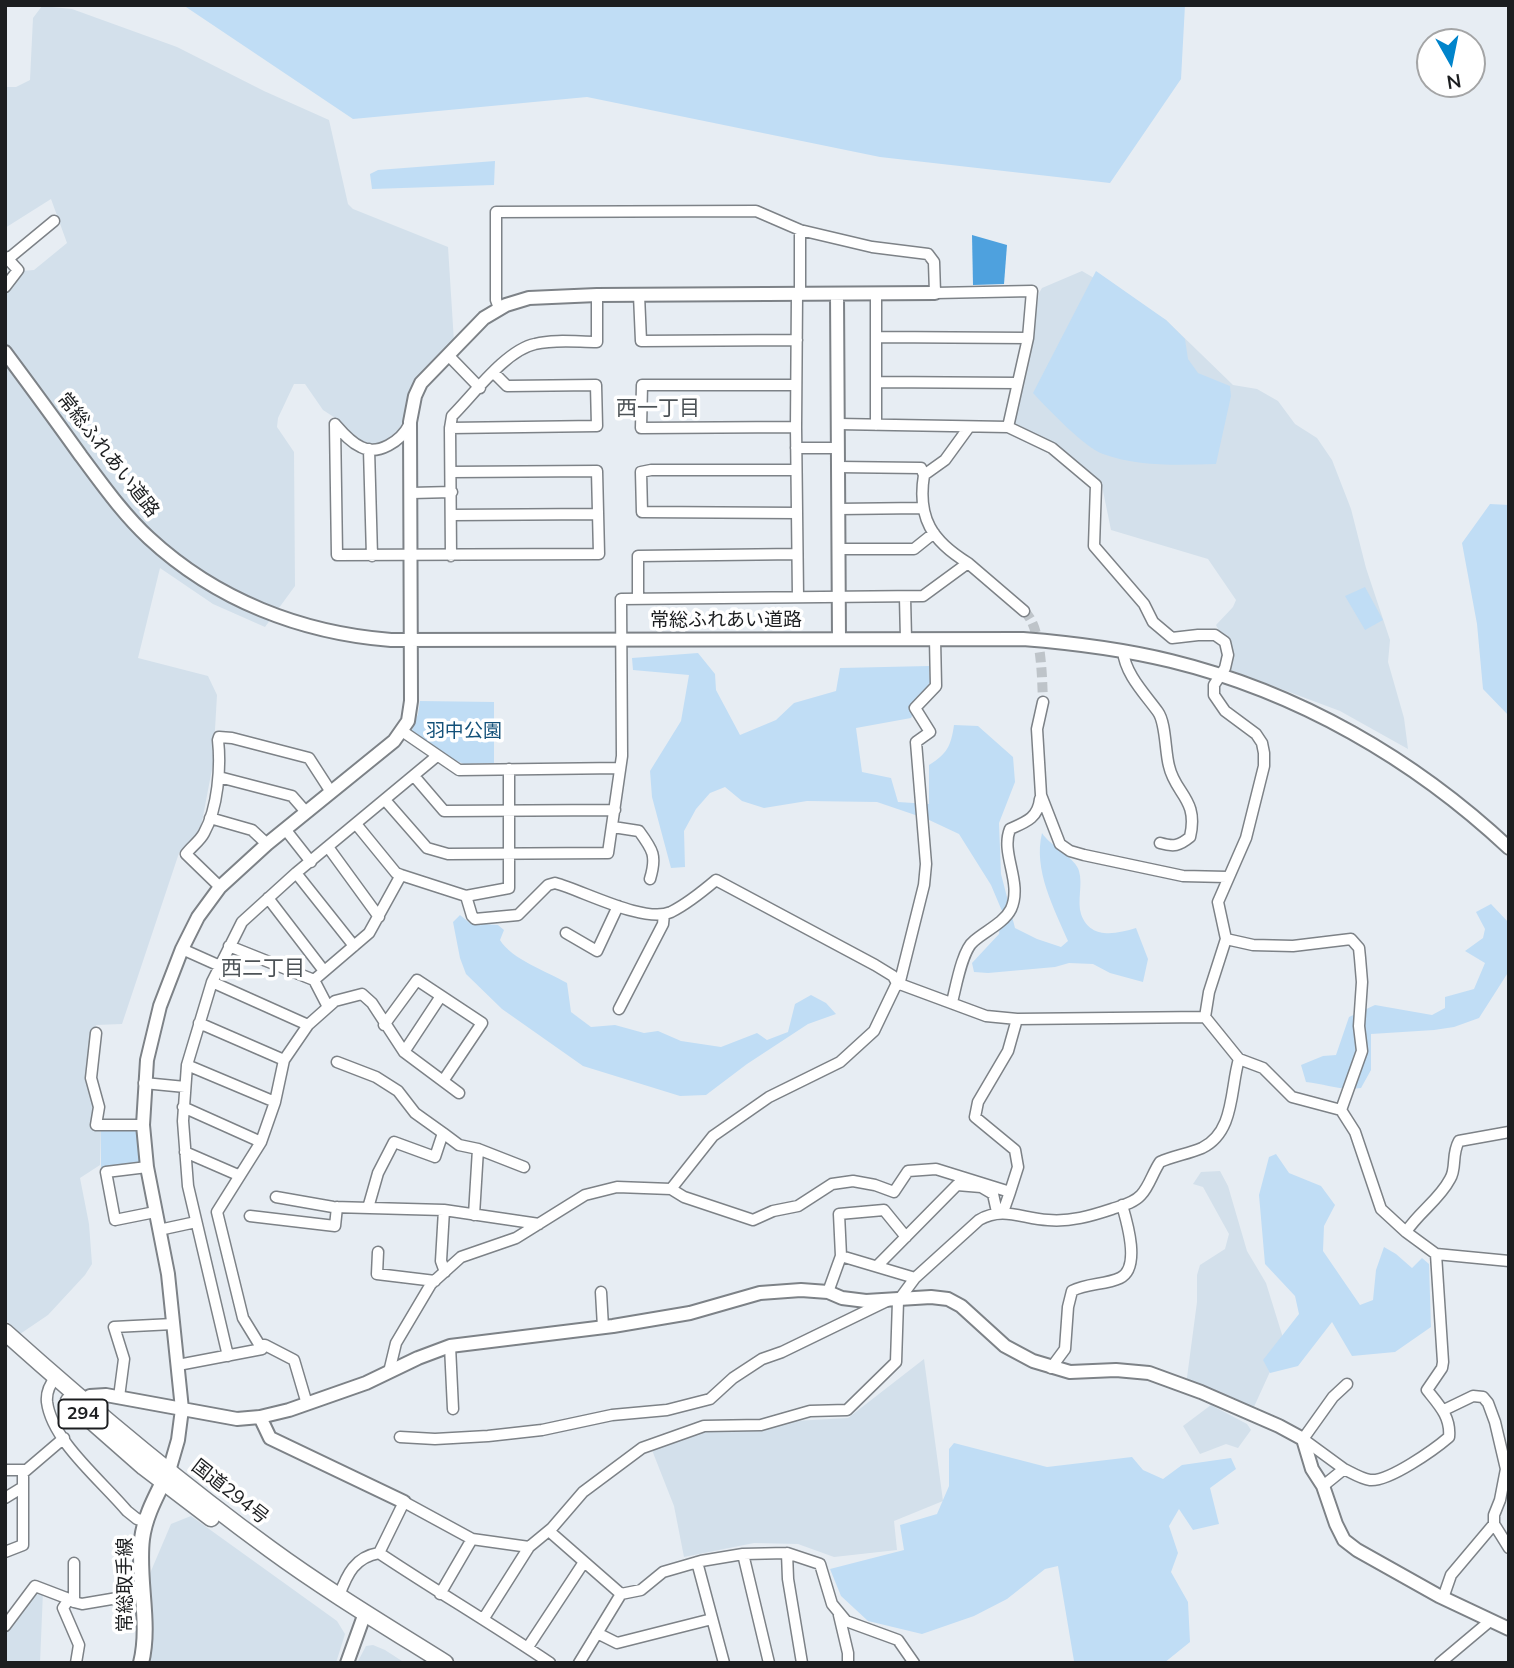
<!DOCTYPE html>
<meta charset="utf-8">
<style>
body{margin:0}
#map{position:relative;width:1514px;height:1668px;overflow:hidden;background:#e7edf3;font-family:Mulish,sans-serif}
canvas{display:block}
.frame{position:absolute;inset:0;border:7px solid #1c1e20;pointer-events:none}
.north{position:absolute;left:1416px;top:28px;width:70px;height:70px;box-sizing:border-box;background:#fff;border:2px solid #a4a5a6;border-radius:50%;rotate:171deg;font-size:19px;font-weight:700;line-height:28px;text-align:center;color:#1c1e20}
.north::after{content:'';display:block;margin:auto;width:24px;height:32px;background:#0084cb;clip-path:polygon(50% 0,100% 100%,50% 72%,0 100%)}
</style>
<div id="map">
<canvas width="1514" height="1668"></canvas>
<div class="frame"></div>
<div class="north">N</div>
</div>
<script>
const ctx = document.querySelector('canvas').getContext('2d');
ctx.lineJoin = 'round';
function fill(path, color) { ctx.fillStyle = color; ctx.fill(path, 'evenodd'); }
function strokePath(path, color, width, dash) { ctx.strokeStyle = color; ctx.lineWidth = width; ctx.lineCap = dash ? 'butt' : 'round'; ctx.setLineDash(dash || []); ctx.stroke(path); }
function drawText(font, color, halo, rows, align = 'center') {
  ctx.font = font + ' Mulish,"Noto Sans JP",sans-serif'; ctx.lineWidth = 7; ctx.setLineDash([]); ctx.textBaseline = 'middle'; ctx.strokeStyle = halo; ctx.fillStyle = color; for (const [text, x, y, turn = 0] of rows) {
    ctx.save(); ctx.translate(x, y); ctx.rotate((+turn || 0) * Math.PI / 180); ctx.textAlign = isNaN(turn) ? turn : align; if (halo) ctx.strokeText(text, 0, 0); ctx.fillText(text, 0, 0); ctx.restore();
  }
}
const built = new Path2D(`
 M42,6L72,9L177,47L264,91L329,120L348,204L353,209L448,247L454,342L426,370L404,424L393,437L380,445H369L358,441L340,421L323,410L305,384H294L278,418L277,427L294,452L295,586L265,627L213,604L160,568L138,658L208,676L217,695L213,764L200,832L179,853L122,1024L96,1025L89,1079L101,1128L100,1165L80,1178L89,1224L92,1264L85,1275L48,1315L20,1334L5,1319V292L22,271L34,270L67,243L51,199L5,228V87H16L30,80L33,18Z
 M1082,271L1166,320L1233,385L1257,389L1278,401L1295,424L1317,438L1332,460L1351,509L1366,568L1390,640L1388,662L1404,718L1408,749L1340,711L1225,668V642L1216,625L1233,607L1236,600L1208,559L1111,530L1102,486L1054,444L1018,428L1014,420L1024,384L1039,293L1042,288Z
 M1220,1171L1228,1186L1247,1251L1266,1283L1284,1341L1253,1409L1186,1385L1197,1302V1275L1200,1265L1225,1249L1229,1234L1203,1187L1193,1184L1201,1172Z
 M924,1359L943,1501L894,1521L897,1550L834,1557L798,1544L754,1543L684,1557L674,1506L650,1445L704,1426L848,1418Z
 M1211,1405L1247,1424L1251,1430L1238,1448L1226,1444L1200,1454L1183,1426Z
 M191,1516L337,1621L345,1634L336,1663H147L148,1578L171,1524Z
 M37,1589L43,1591L40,1663H5V1627Z
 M373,1645L385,1650L405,1663H357L366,1646Z`);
const green = new Path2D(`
 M183,5H1185L1181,79L1110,183L880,157L587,97L353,119Z
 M495,161L494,185L372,189L370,174L378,170Z
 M1096,271L1166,320L1185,339L1188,359L1198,373L1230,386L1231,396L1216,464C1178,465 1139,467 1103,454C1085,448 1047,408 1033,393Z
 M1490,504L1509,505V716L1483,689L1477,624L1462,543Z
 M1365,587L1383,620L1365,630L1345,596Z
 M698,653L715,674L716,690L740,735L776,720L794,703L836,691L840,668L929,666L930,682L911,718L856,728L862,772L891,778L898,802L929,804V765C947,754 951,746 954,725L978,726L1013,757L1015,782L999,823L1001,874L1015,928L1037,939L1061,947L1068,941C1054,908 1033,870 1042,833C1050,846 1076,858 1079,871C1083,884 1077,901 1081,914C1090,940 1116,934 1136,928L1148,959L1143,982L1110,973L1093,964L1069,963L1055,967L988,973L974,972L972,963L999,934L1002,911L991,885L959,834L927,819L877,802L807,801L764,808L742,801L725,787L710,793L696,809L684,831L685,867L671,868L652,797L650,771L681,721L689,675L633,670L632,658Z
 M420,701L494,702V763L464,764L447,757L411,733L418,714Z
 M1491,904L1509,923V971L1479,1018L1454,1027L1434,1030L1371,1034V1070L1361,1088C1341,1091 1325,1084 1306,1082L1301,1065L1323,1056L1336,1055L1349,1017L1375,1005L1432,1015L1445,1008V997L1474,989L1485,963L1465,951L1483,938L1485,929L1476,912Z
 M460,915L470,923L498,925L504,930L500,940C511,959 548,972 567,983L571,1012L591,1027L615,1025L644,1033L658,1031L681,1041L721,1047L757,1033L767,1040L788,1032L795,1004L811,995L826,1003L836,1014L808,1024L747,1064L706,1095L680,1096L583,1066L502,1009L466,974L460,958L453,922Z
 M101,1129H137L140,1165L101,1170Z
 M1276,1154L1289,1173L1321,1186L1335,1205L1324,1226L1323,1251L1360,1305L1373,1300L1376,1270L1384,1247L1396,1254L1412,1268L1422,1258L1429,1264L1431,1327L1395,1352L1352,1356L1332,1322L1298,1366L1270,1373L1263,1360L1299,1314L1295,1296L1265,1264L1259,1195L1269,1157Z
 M954,1443L1047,1467L1132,1457L1143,1470L1163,1479L1182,1465L1231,1458L1236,1469L1210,1488L1219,1524L1193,1530L1179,1509L1169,1526L1178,1553L1171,1572L1188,1602L1190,1642L1164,1663L1074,1661L1058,1566L1045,1569L1007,1599L974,1616L922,1634L868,1621L841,1596L830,1569L904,1550L900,1525L937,1514L949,1486V1449Z`);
const water = new Path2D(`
 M972,235L1007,245L1004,284L973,285Z`);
const minorTunnel = new Path2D(`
 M1024,611C1042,626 1042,679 1043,702`);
const minor = new Path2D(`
 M800,230V295
 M8,259L54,221
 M5,287L18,270L6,257
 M876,294V425
 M639,295L641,341L797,340
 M797,295L796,427L798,597
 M499,308L496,300V212L756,211L800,230L872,247L928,254L934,262L935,293L1032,291L1028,338L1008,427
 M876,337L1028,338
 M448,355L480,388
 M877,382L1017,383
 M335,424L337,555L599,554L597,471L451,472
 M335,424C342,432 350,442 361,447C378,456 401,441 409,425
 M796,427L641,428L642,385H796
 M450,428L597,426L596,385L507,386L494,373
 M796,448H838
 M369,449L372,556
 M838,467L921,468L924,475
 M796,470H651L641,472L642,512L797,513
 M411,493L452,492
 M838,509L922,508
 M452,515L598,514
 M839,549H914L934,533
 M451,556L450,428L452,416C474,394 506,350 535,344C555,339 577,342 597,342V295
 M968,563L1024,611
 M905,597L906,639
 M638,599V556L797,554
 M1123,651C1125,674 1145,694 1158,712C1166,723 1165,752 1169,766C1175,794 1199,799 1190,837C1179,846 1174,847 1160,843
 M1043,702L1037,729L1041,795L1060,844L1070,851L1084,855L1183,876L1227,877
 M402,731L459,770L620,768
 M414,776L444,811L615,810
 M219,777L292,796L306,812
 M385,800L427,848L448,854L608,853L622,756L621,599L923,596L968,563C932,541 917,518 924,475L945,460L969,427
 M210,818L252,830L267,844
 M356,824L396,873L401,875L466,896L509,888V769
 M613,827L639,831C653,850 657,856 650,879
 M285,829L311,862
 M328,847L379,917
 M296,873L354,946
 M220,887L186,854C191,847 200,841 204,833C218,808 221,767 218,740L219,737L232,738L309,758L331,792
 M466,896L472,916L475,919L518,915L548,885L555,883C584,891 645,924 671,912C685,905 703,891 716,880L875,965L893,976L897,983
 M268,898L324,971
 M566,933L597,951L618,906
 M1226,939L1253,945L1293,946L1351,939L1359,948L1360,958L1362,982L1359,1026L1362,1051L1341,1110
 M229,946L314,980L328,1007
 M182,949L220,966
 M314,980L369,933L401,875
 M212,982L308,1025
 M899,985L924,885L926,864L916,742L930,732L915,708L936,686L935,639
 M952,1002C956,987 962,950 974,941C985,931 1004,923 1011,909C1023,882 1000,854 1010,829C1026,822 1038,818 1040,799
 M619,1009L663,924L664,914
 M199,1023L284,1060
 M384,1025L417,980L482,1023L443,1081
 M96,1033L91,1078L99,1107L96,1125H143
 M404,1052L441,996
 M1239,1059L1263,1068L1292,1097L1341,1110L1355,1132L1381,1209L1406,1232L1436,1254L1509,1261
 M337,1062L376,1077L398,1091L415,1113L443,1133L435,1157L394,1142L378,1173L368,1208
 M187,1065L275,1102
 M144,1083L185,1087
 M183,1107L261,1142
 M443,1133L459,1145L478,1149L524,1167
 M185,1152L238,1175
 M147,1167L106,1172L115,1220L155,1212
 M671,1189L684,1197L753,1220L773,1211L798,1206L832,1184L853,1181L875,1185L894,1192L908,1171L936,1169L1010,1192L1003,1212
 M1010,1192L1018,1167L1015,1150L975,1117L978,1102L1008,1051L1017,1019
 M276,1197L333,1207L444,1210L441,1261L445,1272
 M444,1210L539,1224
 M474,1215L478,1149
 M250,1216L335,1226L337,1207
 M159,1230L196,1222
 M1406,1232C1419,1212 1439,1200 1450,1179C1457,1168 1451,1155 1459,1141L1509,1132
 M378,1252L377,1274L435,1281
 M841,1256L839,1214L884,1210L906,1237
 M878,1265L957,1185L981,1187L993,1194L997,1212
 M601,1292L603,1327
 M828,1292L841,1256L915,1278
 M260,1345H265L294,1360L307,1404
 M450,1346L453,1409
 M228,1356L188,1186L183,1121L187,1065L212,982L242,922L296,873L437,756
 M178,1365L262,1349L243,1318L217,1212L261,1142L275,1102L284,1060L308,1025L335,1001L362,994L372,1003L404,1052L459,1093
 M1051,1368L1065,1349L1068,1307L1072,1291C1087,1283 1105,1285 1120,1278C1141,1268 1127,1222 1122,1205
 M389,1372L396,1343L431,1284L461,1257L516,1238L585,1195L617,1187L671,1189L713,1136L769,1097L840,1062L874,1031L897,983L986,1016L1017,1019L1205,1017
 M56,1377C50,1384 46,1392 47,1402C52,1441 102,1481 127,1511L137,1519L146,1521
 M119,1397L124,1359L114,1327L173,1324
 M1444,1410L1473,1396L1483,1397L1488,1403L1495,1422L1506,1469L1500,1500L1494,1515V1524L1509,1548
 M400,1437L435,1439L488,1436L542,1430L612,1415L667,1410L710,1399L733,1378L762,1359L782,1352L887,1301
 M1344,1469L1303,1439L1333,1397L1347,1384
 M5,1470H26
 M1323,1486L1344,1469C1352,1473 1362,1479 1370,1480C1389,1482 1435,1449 1449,1437C1451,1417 1439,1405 1427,1390L1442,1368L1443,1362L1436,1254
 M5,1498L23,1487
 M549,1531L621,1594L641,1590L663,1572L701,1561L743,1554L787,1553L820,1564L832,1604L846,1621L898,1640L914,1663
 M5,1552L23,1545V1473L64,1438
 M787,1553L788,1579L802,1663
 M743,1554L769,1663
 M697,1562L724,1663
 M440,1594L472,1539
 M339,1596C347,1574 355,1557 379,1553
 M1443,1598L1451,1575L1494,1524
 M72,1601L74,1602V1563
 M74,1602L82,1604L141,1594
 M839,1615L848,1653V1663
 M484,1618L529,1547
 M5,1626L35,1586L69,1599L63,1608L79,1645L76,1663
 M597,1633L617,1643L712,1619
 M528,1647L584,1562
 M550,1663C494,1625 436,1591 379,1553L404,1502L472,1539L529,1547L552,1528L583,1492L642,1448L704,1426L761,1425L810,1411L847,1410L896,1362L898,1301L915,1278L979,1220C1003,1206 1023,1219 1048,1220C1070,1222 1091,1216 1112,1209C1121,1206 1134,1203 1141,1195C1149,1187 1153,1172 1160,1162C1173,1156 1188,1154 1202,1148C1235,1132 1230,1089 1239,1059L1205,1017L1209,992L1226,939L1218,902L1246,838L1264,766V753L1262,743L1256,734L1225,711L1214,695V685L1225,668L1228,655L1225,642L1215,635H1198L1172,638L1153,622L1144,604L1094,546L1096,485L1052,448L1008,427L838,424
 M579,1663L621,1594
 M1440,1663L1490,1621`);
const tertiary = new Path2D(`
 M837,294L839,639
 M5,352C31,387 56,421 81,456C102,484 123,514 149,538C216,600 301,633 391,640L1023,639C1073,643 1122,649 1171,661C1298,692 1414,759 1509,848
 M84,1400L90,1396L106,1395L237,1419L260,1417L289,1410L366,1383L418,1358L450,1346L613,1326L690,1313L760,1293L801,1290L828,1292L842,1298L866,1301L931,1297L948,1299L961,1306L1005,1346L1033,1361L1070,1372L1116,1370L1149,1373L1201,1392L1279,1426L1303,1439L1312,1469L1323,1486L1336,1524L1344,1540L1357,1550L1439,1596L1509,1629
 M260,1417L270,1438L404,1502
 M169,1471L178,1440L182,1409L168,1274L147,1167L143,1125L147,1060L160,1006L182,949L198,917L220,887L267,844L394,741L408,721L411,701L410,422L415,396L421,383L484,318L506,305L529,298L597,295L935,293
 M347,1663L365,1613`);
const secondary = new Path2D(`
 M141,1663C151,1623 137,1579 142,1539C145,1515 157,1495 167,1474`);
const trunk = new Path2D(`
 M5,1332C90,1408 178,1482 270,1549C326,1590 386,1626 445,1663
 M69,1401L144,1467L211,1518`);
const shields = [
 [83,1414,49]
];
const shieldNames = [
 ["294",83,1414]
];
const streetNames = [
 ["常総ふれあい道路",108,455,52],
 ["常総ふれあい道路",726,620],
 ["国道294号",230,1492,38],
 ["常総取手線",125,1585,-90]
];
const parkNames = [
 ["羽中公園",464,731]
];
const neighbourhoodNames = [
 ["西一丁目",658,409],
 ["西二丁目",263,969]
];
fill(built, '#d3e0eb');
fill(green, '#c0ddf5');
fill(water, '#4ea1de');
strokePath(minorTunnel, '#bec4c9', 10, [10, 5]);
strokePath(minor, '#7d8287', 13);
strokePath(tertiary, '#7d8287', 16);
strokePath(secondary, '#7d8287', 18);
strokePath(trunk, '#7d8287', 19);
strokePath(minor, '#fff', 10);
strokePath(tertiary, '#fff', 12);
strokePath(secondary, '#fff', 14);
strokePath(trunk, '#fff', 16);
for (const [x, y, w] of shields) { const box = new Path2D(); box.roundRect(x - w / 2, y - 14.5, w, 29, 5); ctx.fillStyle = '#fff'; ctx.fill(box); strokePath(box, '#1c1e20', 2); }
drawText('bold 18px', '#1c1e20', null, shieldNames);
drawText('19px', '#1c1e20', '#fff', streetNames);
drawText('19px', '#145179', '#fff', parkNames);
drawText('21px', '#4d5357', '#fff', neighbourhoodNames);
</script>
